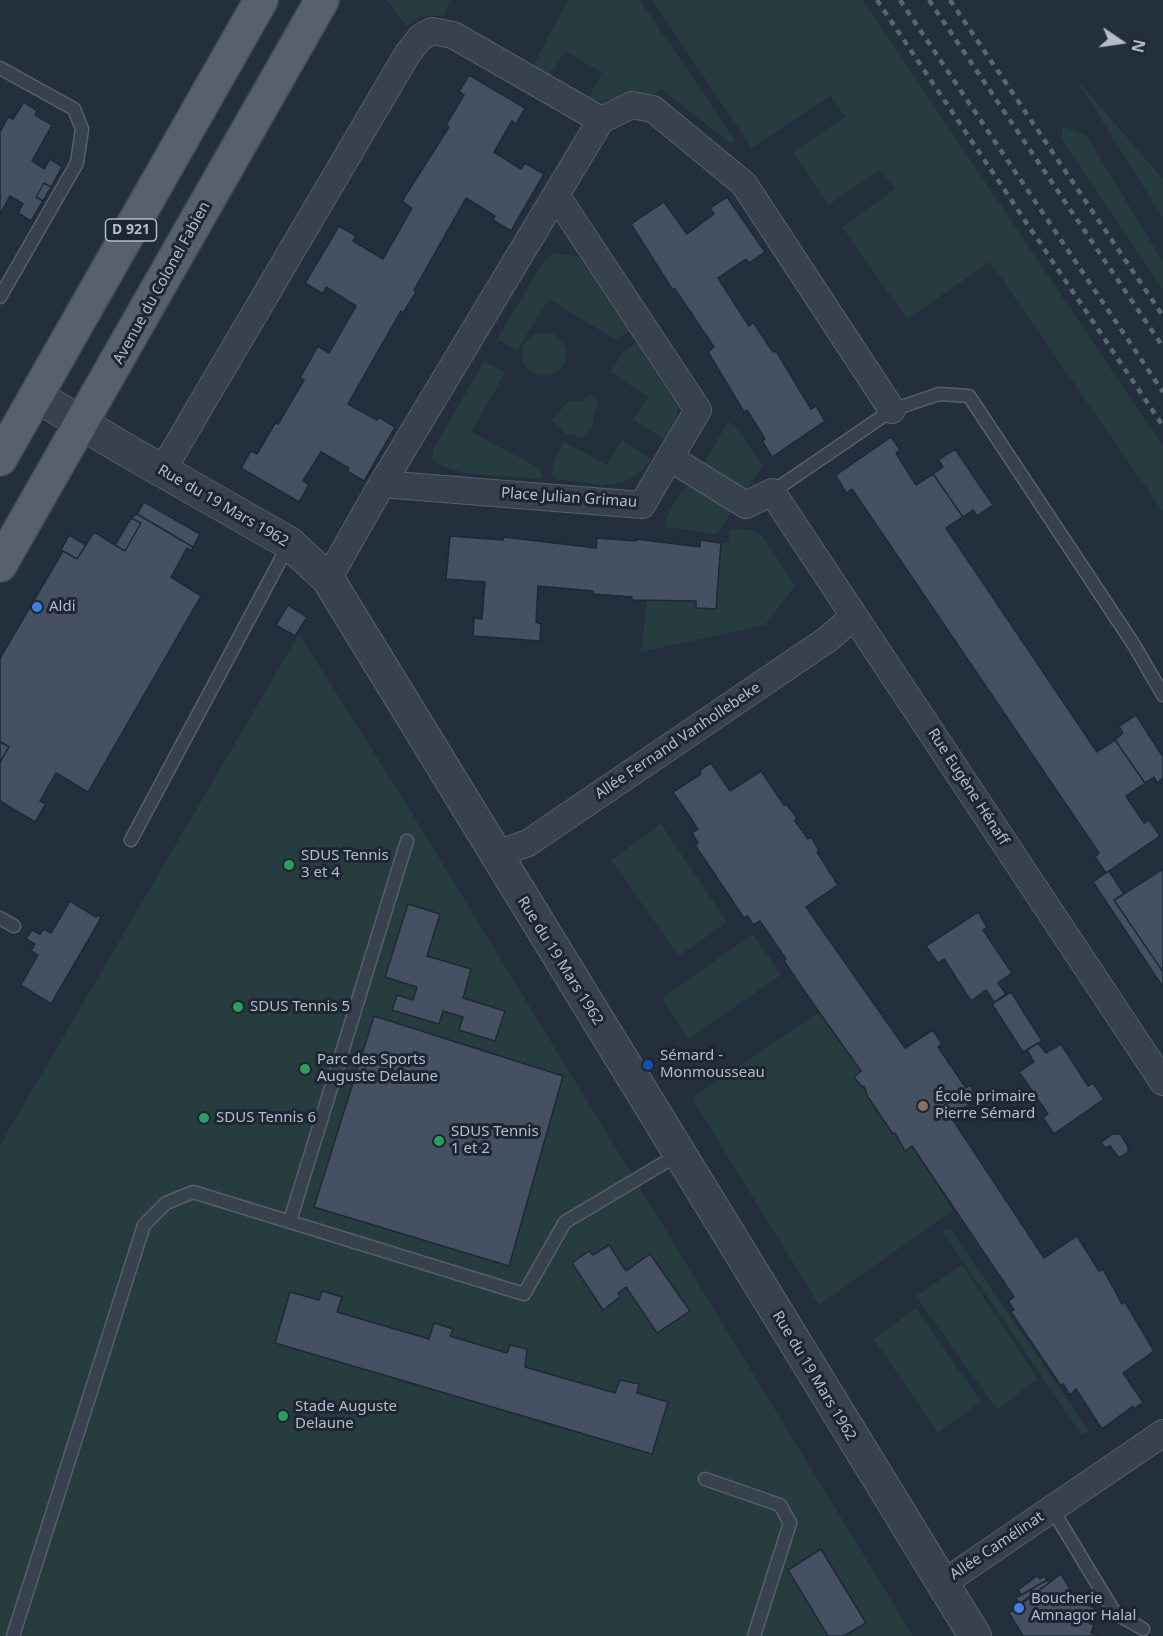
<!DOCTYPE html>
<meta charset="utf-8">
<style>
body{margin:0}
#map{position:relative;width:1163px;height:1636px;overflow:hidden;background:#242f3e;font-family:"Noto Sans",sans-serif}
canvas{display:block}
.north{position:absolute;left:1091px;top:12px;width:60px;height:60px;-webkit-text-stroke:4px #1d2633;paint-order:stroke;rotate:103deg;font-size:16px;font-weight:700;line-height:24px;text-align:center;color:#b4bcc9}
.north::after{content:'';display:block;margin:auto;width:21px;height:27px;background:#b4bcc9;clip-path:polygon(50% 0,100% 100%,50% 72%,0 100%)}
</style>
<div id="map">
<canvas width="1163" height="1636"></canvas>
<div class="north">N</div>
</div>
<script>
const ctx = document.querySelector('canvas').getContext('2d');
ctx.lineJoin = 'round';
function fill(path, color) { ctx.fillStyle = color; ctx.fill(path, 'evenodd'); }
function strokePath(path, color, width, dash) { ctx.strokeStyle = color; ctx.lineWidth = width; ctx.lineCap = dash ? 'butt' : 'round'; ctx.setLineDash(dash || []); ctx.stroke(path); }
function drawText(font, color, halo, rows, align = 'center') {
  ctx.font = font + ' "Noto Sans",sans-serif'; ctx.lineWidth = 6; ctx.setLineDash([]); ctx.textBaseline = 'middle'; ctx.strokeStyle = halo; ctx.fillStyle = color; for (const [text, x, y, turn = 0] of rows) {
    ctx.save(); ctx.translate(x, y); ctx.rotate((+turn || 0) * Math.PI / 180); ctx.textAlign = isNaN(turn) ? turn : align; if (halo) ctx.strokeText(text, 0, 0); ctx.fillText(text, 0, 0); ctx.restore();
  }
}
const green = new Path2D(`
 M386,0H450L444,16H421L407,26Z
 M568,0H640L734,139L731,144L660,88L653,96C623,87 614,106 588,99L602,73L565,51L550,76L533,66Z
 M652,0H863L1163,447V512L990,262L907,319L842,227L895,189L880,170L828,205L793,152L845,117L830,96L752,148Z
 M1076,79L1163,179V218Z
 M1062,126L1086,135L1163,262V290L1062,140Z
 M554,253L578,256L629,331L616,340L549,299L517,350L497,339L544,261Z
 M522 354a22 22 0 1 1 44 0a22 22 0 1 1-44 0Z
 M636,343L678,407L675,422L664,439L633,420L648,397L611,372L622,353Z
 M484,361L505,373L471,432L541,469V479C515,476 450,478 432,459L433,450Z
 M590,393L599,405L594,411L593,425L584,438L566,434L552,421L568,401L582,402Z
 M728,422L736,426L763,466L742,496L704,463Z
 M622,440L651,459C626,496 596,483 557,480L552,475L554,461L564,442L607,465Z
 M692,484L736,505L717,534L666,527C663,516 682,489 692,484Z
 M731,529L751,530L762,535L795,586L765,625L641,652L647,601H696V608L716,609L721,543H728Z
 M299,634L397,789L913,1636H0V1145Z
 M661,824L727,922L679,956L611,860Z
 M753,934L781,975L688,1039L662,998Z
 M819,1012L861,1071L855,1077L861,1087L864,1086L893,1133H895L905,1150L912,1147L953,1210L819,1305L692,1098Z
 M950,1228L1089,1431L1082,1435L943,1232Z
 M962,1265L1038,1379L997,1410L916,1296Z
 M916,1308L981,1402L938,1433L874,1339Z`);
const building = new Path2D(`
 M469,75L525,108L516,124L512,121L494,152L521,169L525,163L544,174L511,231L493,220L495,216L466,198L414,290L416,292L403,313L401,311L348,404L377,420L379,417L395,427L364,481L347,471L349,468L321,452L303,481L309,485L299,502L241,468L251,451L257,454L275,423L278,424L304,380L300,378L318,346L329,353L356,306L326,287L323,294L305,283L339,226L356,236L353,241L383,259L412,208L402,201L449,127L446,125L464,95L459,92Z
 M24,102L37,111L35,115L52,125L32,161L44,169L50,159L62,167L51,187L44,183L36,197L43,201L31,221L18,213L23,204L10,196L0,214V132L8,117L13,119Z
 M44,183L51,187L43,201L36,197Z
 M727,197L765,252L749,263L746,259L718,278L749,326L753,322L773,352L776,351L811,409L816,406L825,421L772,457L762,441L765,439L747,410L744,412L708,352L714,347L675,289H672L631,224L664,202L687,234L714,214L710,208Z
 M891,437L900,450L896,453L916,485L933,474L963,517L946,528L1097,752L1115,740L1145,783L1126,796L1144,823L1149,820L1160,836L1106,873L1095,857L1099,853L852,489L846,493L836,475Z
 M955,449L993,505L977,516L973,510L963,517L933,474L943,467L938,460Z
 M144,502L200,534L193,547L137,514Z
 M137,514L193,547L191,551L187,548L171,577L201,596L88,792L56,773L40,801L46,804L35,822L0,801V762L9,747L0,741V658L63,551L77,559L94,532L125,551L141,523L131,518Z
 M131,518L141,523L125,551L115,545Z
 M69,535L86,545L77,559L61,550Z
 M450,536L503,540L504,537L596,548L597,538L636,541V539L700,547V540L721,543L716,609L696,608V601L632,600V597L593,594V591L538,586L536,622L541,624L540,641L473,636L474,618L482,619L485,582L446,579Z
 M288,605L307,617L295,636L276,625Z
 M1136,715L1163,757V778L1157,783L1154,777L1145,783L1115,740L1123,733L1119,726Z
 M0,742L9,747L0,762Z
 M711,763L730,791L761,771L784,805H787L797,818L795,821L808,839L811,837L819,850L817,852L838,885L806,907L905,1048L933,1030L942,1044L938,1047L966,1088L970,1085L978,1098L951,1117L1044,1258L1077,1236L1099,1271L1103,1269L1122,1304L1125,1302L1154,1351L1123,1373L1143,1402L1134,1409L1133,1406L1102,1429L1076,1389L1070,1395L1063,1384L1061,1386L1011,1312L1014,1310L1008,1301L1014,1297L912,1146L905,1151L895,1133L893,1134L868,1097L864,1086L862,1087L854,1077L861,1071L819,1012L784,961L786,959L760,921L753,925L748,916L744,918L695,845L698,843L692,833L698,829L673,792L701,774L700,770Z
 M1163,869V972L1114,900Z
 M1109,871L1124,894L1114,900L1163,972V987L1093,882Z
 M70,901L96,917L99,915L101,918L51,1004L21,985L38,955L31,951L35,944L26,939L32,930L40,934L44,929L51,933Z
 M408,904L440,914L427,956L471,969L463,998L505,1011L495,1041L459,1030L463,1017L443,1011L439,1024L392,1010L397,995L413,1000L417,987L385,977Z
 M978,912L987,927L983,930L1012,973L998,983L1006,994L994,1002L986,990L971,1001L944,959L938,963L926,946Z
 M1011,992L1042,1041L1023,1052L992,1004Z
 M374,1016L563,1076L509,1266L314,1207Z
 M1038,1043L1046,1053L1061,1044L1088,1086L1093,1083L1104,1099L1054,1134L1043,1118L1048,1114L1019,1072L1034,1062L1027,1050Z
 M1113,1134H1120L1128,1146V1152L1119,1158L1110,1146L1105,1148L1101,1142Z
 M609,1245L626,1271L650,1254L690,1311L657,1333L626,1287L618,1293L620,1297L603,1310L572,1263L589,1251L593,1255Z
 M322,1291L342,1297L337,1312L429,1339L434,1323L453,1329L450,1336L507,1353L510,1345L527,1349L525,1367L615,1393L620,1380L639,1384L637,1393L668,1402L652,1454L275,1343L290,1292L319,1300Z
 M821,1549L866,1623L844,1636H828L788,1570Z
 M1061,1574L1077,1601L1095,1608L1089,1623L1094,1625L1091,1633L1101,1636H1023L1009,1613Z
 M1037,1576L1040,1579L1044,1576L1047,1580L1021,1595L1018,1590Z
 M1047,1580L1049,1583L1019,1604L1016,1598Z`);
const service = new Path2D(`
 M0,68L74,109L82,129L77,163L0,297
 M772,492L892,410L939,394L969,396L1134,645L1163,695
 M131,840L289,544
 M0,918L14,926
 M290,1221L407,841
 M705,1479L780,1505L790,1523L754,1636
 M1052,1509L1115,1613L1143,1629
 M13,1636L144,1225L166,1203L193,1192L524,1294L565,1222L679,1154`);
const minor = new Path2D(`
 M601,120L632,105L653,109L744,184L892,410
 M670,458L746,505L772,492L1163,1082
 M162,471L408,53L421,37L432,31L453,35L601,120
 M382,484L642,505L698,410L556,195
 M328,579L382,484L601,120
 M495,855L528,843L828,639L854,616
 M942,1584L1163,1433`);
const tertiary = new Path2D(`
 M37,396L119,446L289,543L328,579L975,1636`);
const primary = new Path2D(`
 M0,459L261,0
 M0,565L322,0`);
const rail = new Path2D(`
 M877,0L1163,426
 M900,0L1163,392
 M929,0L1163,347
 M950,0L1163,316`);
const markers = [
 [37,607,6,"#3f7fe0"],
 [289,865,6,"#2e9e5b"],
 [238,1007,6,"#2e9e5b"],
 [648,1065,6,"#1a4fb4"],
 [305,1069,6,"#2e9e5b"],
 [923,1106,6,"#8d6e63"],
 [204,1118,6,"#2e9e5b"],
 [439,1141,6,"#2e9e5b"],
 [283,1416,6,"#2e9e5b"],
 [1019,1608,6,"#3f7fe0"]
];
const shields = [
 [131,230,51]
];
const shieldNames = [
 ["D 921",131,230]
];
const streetNames = [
 ["Avenue du Colonel Fabien",162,283,-61],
 ["Place Julian Grimau",569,498,4],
 ["Rue du 19 Mars 1962",223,506,30],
 ["Allée Fernand Vanhollebeke",678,741,-34],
 ["Rue Eugène Hénaff",968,787,57],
 ["Rue du 19 Mars 1962",560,961,58],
 ["Rue du 19 Mars 1962",814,1376,59],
 ["Allée Camélinat",997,1546,-34]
];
const poiNames = [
 ["Aldi",49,607],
 ["SDUS Tennis",301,856],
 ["3 et 4",301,873],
 ["SDUS Tennis 5",250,1007],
 ["Sémard -",660,1056],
 ["Monmousseau",660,1073],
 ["Parc des Sports",317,1060],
 ["Auguste Delaune",317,1077],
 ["École primaire",935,1097],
 ["Pierre Sémard",935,1114],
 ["SDUS Tennis 6",216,1118],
 ["SDUS Tennis",451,1132],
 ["1 et 2",451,1149],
 ["Stade Auguste",295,1407],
 ["Delaune",295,1424],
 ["Boucherie",1031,1599],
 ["Amnagor Halal",1031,1616]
];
fill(green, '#263c3f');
fill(building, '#455162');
strokePath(building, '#1f2835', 1.5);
strokePath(service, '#565f6c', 15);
strokePath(minor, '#565f6c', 28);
strokePath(tertiary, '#565f6c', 34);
strokePath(primary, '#414a57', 36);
strokePath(service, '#38414e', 12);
strokePath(minor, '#38414e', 26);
strokePath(tertiary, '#38414e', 32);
strokePath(primary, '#56606e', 33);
strokePath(rail, '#5a6575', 4.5, [6, 6]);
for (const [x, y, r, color] of markers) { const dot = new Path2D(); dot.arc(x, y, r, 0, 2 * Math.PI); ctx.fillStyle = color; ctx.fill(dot); strokePath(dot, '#1d2633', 2); }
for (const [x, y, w] of shields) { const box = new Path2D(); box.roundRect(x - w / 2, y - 11, w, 22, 4.5); ctx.fillStyle = '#1d2633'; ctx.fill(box); strokePath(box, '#b4bcc9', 1.5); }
drawText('bold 14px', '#b4bcc9', null, shieldNames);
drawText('15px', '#b4bcc9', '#1d2633', streetNames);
drawText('15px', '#b4bcc9', '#1d2633', poiNames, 'left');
</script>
